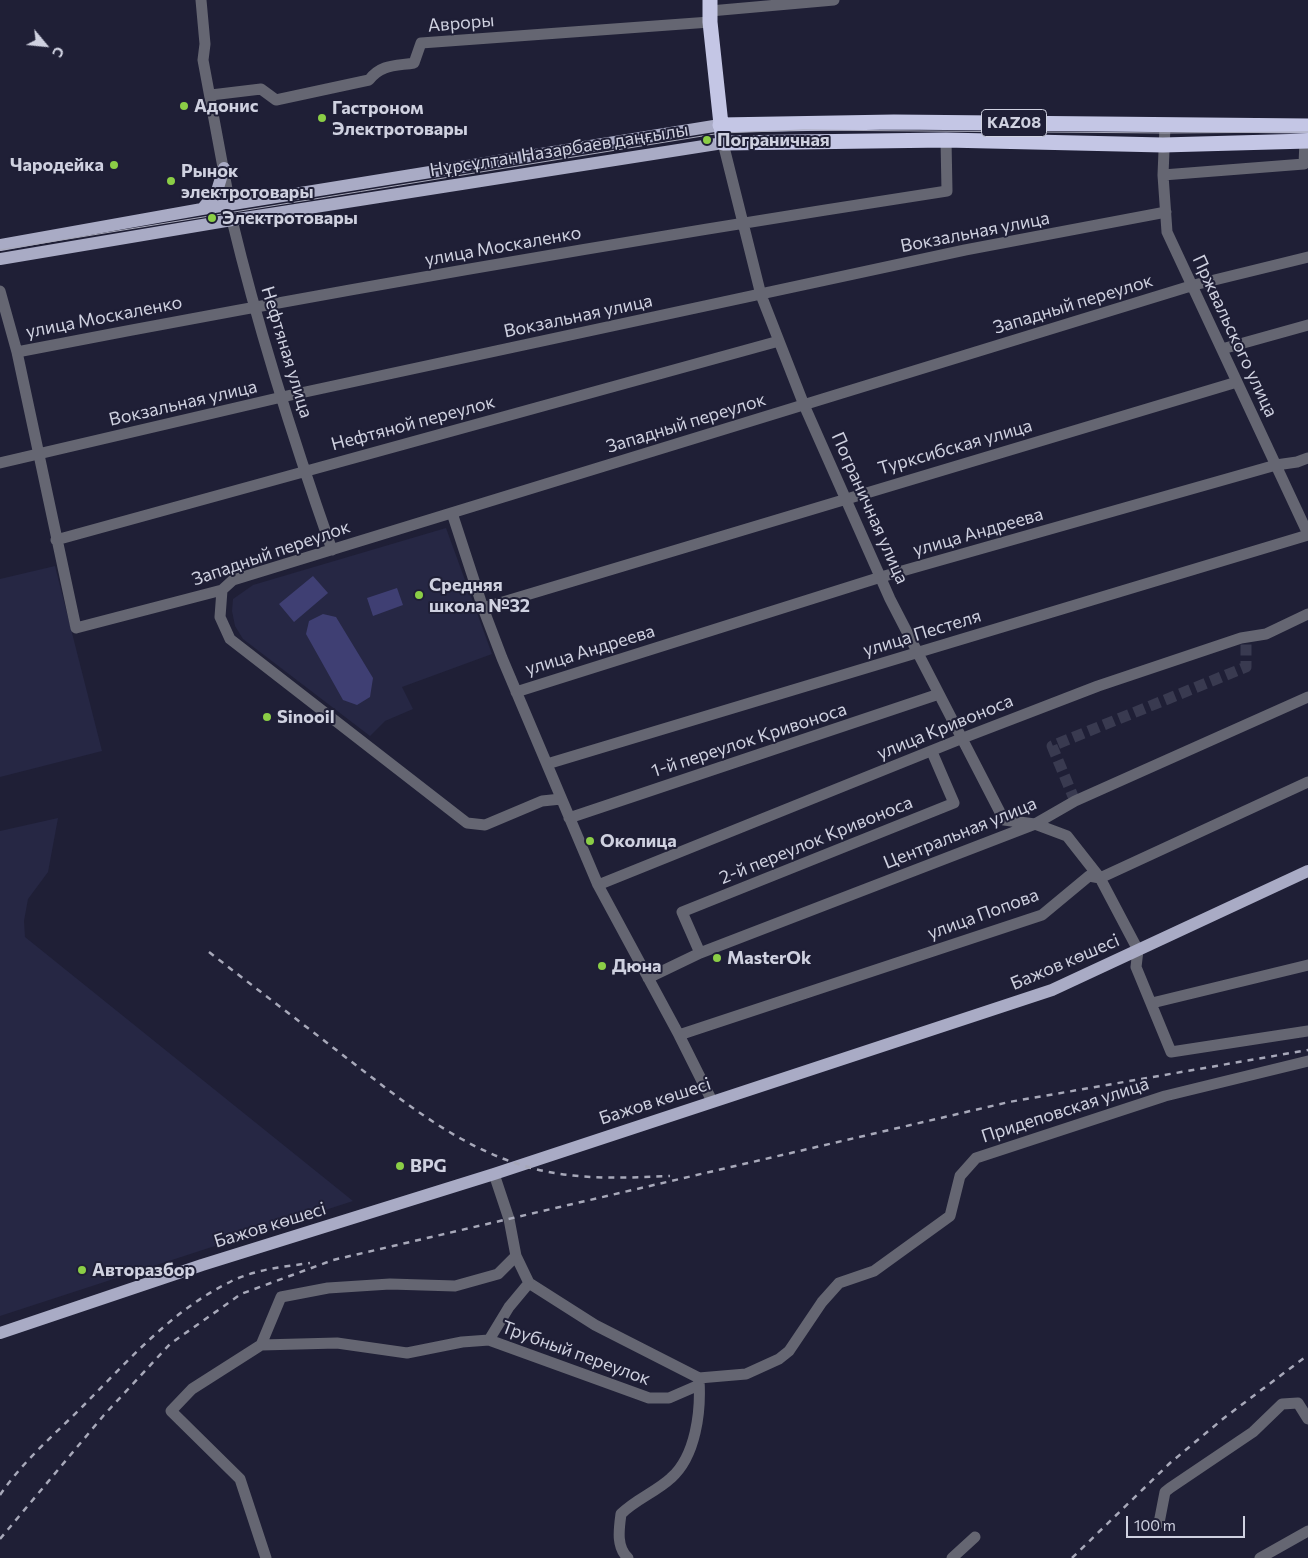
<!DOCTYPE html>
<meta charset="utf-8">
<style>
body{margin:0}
#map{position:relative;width:1308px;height:1558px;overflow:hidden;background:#1f1f36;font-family:Commissioner,sans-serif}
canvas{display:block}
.north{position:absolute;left:20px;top:20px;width:50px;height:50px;-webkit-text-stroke:4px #1f1f36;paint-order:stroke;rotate:118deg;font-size:14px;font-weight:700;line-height:20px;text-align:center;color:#cfd1e0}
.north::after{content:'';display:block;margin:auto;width:18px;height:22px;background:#cfd1e0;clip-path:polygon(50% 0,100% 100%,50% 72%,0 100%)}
.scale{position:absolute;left:1126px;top:1516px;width:119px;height:22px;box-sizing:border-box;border:2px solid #cfd1e0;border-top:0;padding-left:6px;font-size:15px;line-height:18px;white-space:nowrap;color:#cfd1e0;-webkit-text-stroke:4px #1f1f36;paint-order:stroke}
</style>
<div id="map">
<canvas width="1308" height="1558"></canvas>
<div class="north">С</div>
<div class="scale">100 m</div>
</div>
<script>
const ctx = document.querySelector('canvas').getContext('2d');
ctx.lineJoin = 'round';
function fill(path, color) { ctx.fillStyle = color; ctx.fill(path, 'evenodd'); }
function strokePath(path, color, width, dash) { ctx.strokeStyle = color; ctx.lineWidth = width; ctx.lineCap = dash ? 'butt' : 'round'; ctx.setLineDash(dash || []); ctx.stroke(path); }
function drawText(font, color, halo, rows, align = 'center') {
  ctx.font = font + ' Commissioner,sans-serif'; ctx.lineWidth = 4; ctx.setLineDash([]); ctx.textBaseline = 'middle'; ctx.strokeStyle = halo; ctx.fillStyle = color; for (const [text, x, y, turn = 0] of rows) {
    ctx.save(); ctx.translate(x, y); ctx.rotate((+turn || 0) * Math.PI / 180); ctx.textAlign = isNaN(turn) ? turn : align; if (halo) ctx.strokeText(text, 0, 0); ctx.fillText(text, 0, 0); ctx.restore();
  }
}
const built = new Path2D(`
 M446,528L492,654L402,687L413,709L385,721L370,736L243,639L235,626L232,611L233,599L253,585Z
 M55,566L102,751L0,777V579Z
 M58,818L48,872L28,899L24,921L25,937L353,1201L0,1316V831Z`);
const green = new Path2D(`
 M313,576L328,593L294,622L279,604Z
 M397,588L403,605L373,616L367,598Z
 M323,614L336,617L373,678L370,697L357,705L343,700L306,634L309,621Z`);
const minorTunnel = new Path2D(`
 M1075,801L1052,746L1246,667V637`);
const minor = new Path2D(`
 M201,0L205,44L203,60L230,205
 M710,11L834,0
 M211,95L261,89L276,100L369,80C381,64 396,66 414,63L421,43L710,22
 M1165,126L1163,175L1167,232L1308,534
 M723,143L761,295L804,405L890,599L1004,820L1035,824L1067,836L1100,878L1138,950L1136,967L1171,1052L1308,1031
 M1163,175L1304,164L1305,141
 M232,220C259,332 294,442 332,550
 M0,291L17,352L76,628L222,590L233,580L1194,285L1308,257
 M1222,349L1308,325
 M17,352C326,292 636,239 947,191L946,140
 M0,463L282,397L965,250L1166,212
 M452,513L483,608L502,658L598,885L679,1035L712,1101
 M56,540L779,341
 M222,590L220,617L230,639L467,823L485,825L542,801L561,799
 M483,608L1237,382
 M516,692L881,577L1276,465L1297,462L1308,458
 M547,764L1308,535
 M569,818L939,694
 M598,885L963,738L1098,686L1241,638L1266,634L1308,614
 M700,953L682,912L954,803L932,752
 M648,978L700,953L1035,824L1075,801L1308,697
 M1152,1003L1308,965
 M679,1035L1042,915L1089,876L1100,878L1308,782
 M494,1174L509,1219L516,1256L529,1283L595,1325L699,1378L746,1374L779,1359L789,1351L822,1302L839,1283L874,1271L950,1216L960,1176L976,1158L1165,1096L1308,1061
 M489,1340L509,1307L529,1283
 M261,1345L337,1343L407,1353L462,1342L489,1340L649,1398H669L699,1385
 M1298,1403L1308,1419
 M1159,1523L1165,1492L1170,1488L1253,1432L1282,1404L1298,1403
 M266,1558L240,1479L171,1411L192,1389L261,1345L281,1297L328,1288L390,1284L455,1286L498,1274L516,1256
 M628,1558C616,1547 619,1529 621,1514C636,1499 656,1492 671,1478C696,1456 701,1411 699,1380
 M952,1558L975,1537
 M1260,1558L1308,1531`);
const major = new Path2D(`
 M202,209L217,191L224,168
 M0,245L202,209L720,125
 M0,259L232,220L723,143
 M0,1333L202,1265L494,1174L1052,990L1308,871`);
const highway = new Path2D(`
 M710,0V22L723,143L946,140L1163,145L1308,141
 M720,125L894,122L1308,126`);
const tram = new Path2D(`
 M0,250L721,133L803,130L1164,133L1308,132`);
const rail = new Path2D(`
 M209,952C254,987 299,1021 344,1056C403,1101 461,1150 535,1169C579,1180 624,1178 670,1176
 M0,1495C23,1461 54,1435 83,1406C127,1362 172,1310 230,1282C255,1269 283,1267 310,1263
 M0,1539L104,1415L170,1344L241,1294L333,1260L1009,1102L1308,1050
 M1072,1558L1170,1463L1224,1418L1308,1355`);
const markers = [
 [184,106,5,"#8bce46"],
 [322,118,5,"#8bce46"],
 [707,140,5,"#8bce46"],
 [114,165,5,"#8bce46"],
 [171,181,5,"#8bce46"],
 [212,218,5,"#8bce46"],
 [419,595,5,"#8bce46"],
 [267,717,5,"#8bce46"],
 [590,841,5,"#8bce46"],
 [717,958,5,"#8bce46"],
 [602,966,5,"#8bce46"],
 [400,1166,5,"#8bce46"],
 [82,1270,5,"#8bce46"]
];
const shields = [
 [1014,123,65]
];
const shieldNames = [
 ["KAZ08",1014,123]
];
const streetNames = [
 ["Авроры",461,23,-5],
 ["Нұрсұлтан Назарбаев даңғылы",559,150,-9],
 ["Вокзальная улица",975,232,-11],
 ["улица Москаленко",503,246,-10],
 ["Западный переулок",1073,304,-17],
 ["Вокзальная улица",578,316,-12],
 ["улица Москаленко",104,317,-11],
 ["Пржвальского улица",1235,336,65],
 ["Нефтяная улица",287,352,73],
 ["Вокзальная улица",183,403,-13],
 ["Нефтяной переулок",413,423,-15],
 ["Западный переулок",686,423,-17],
 ["Турксибская улица",955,447,-16],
 ["Пограничная улица",870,508,66],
 ["улица Андреева",978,532,-16],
 ["Западный переулок",271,553,-19],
 ["улица Пестеля",922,633,-17],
 ["улица Андреева",590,650,-17],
 ["улица Кривоноса",945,727,-22],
 ["1-й переулок Кривоноса",749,740,-18],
 ["Центральная улица",960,833,-22],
 ["2-й переулок Кривоноса",816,840,-22],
 ["улица Попова",983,914,-20],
 ["Бажов көшесі",1065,962,-23],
 ["Бажов көшесі",655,1101,-18],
 ["Придеповская улица",1065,1110,-18],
 ["Бажов көшесі",270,1225,-17],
 ["Трубный переулок",576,1353,20]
];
const poiNames = [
 ["Адонис",194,106],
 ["Гастроном",332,108],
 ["Электротовары",332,129],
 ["Пограничная",717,140],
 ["Чародейка",104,165,"right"],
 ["Рынок",181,171],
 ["электротовары",181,192],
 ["Электротовары",222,218],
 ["Средняя",429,585],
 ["школа №32",429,606],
 ["Sinooil",277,717],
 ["Околица",600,841],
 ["MasterOk",727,958],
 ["Дюна",612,966],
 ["BPG",410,1166],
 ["Авторазбор",92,1270]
];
fill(built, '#262744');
fill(green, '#3f3f73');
strokePath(minorTunnel, '#393a50', 11, [11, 5.5]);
strokePath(minor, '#656672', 11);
strokePath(major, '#a9abc5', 12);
strokePath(highway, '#c4c6e5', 15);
strokePath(tram, '#a7a8b9', 1);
strokePath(rail, '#a7a8b9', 2.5, [6, 6]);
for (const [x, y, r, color] of markers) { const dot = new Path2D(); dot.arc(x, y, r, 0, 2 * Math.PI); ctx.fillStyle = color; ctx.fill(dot); strokePath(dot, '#1f1f36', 2); }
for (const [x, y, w] of shields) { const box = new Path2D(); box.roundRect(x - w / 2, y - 13.5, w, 27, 4); ctx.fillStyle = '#1f1f36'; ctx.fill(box); strokePath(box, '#cfd1e0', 1); }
drawText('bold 16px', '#cfd1e0', null, shieldNames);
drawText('18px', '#cfd1e0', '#1f1f36', streetNames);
drawText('bold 18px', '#cfd1e0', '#1f1f36', poiNames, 'left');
</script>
